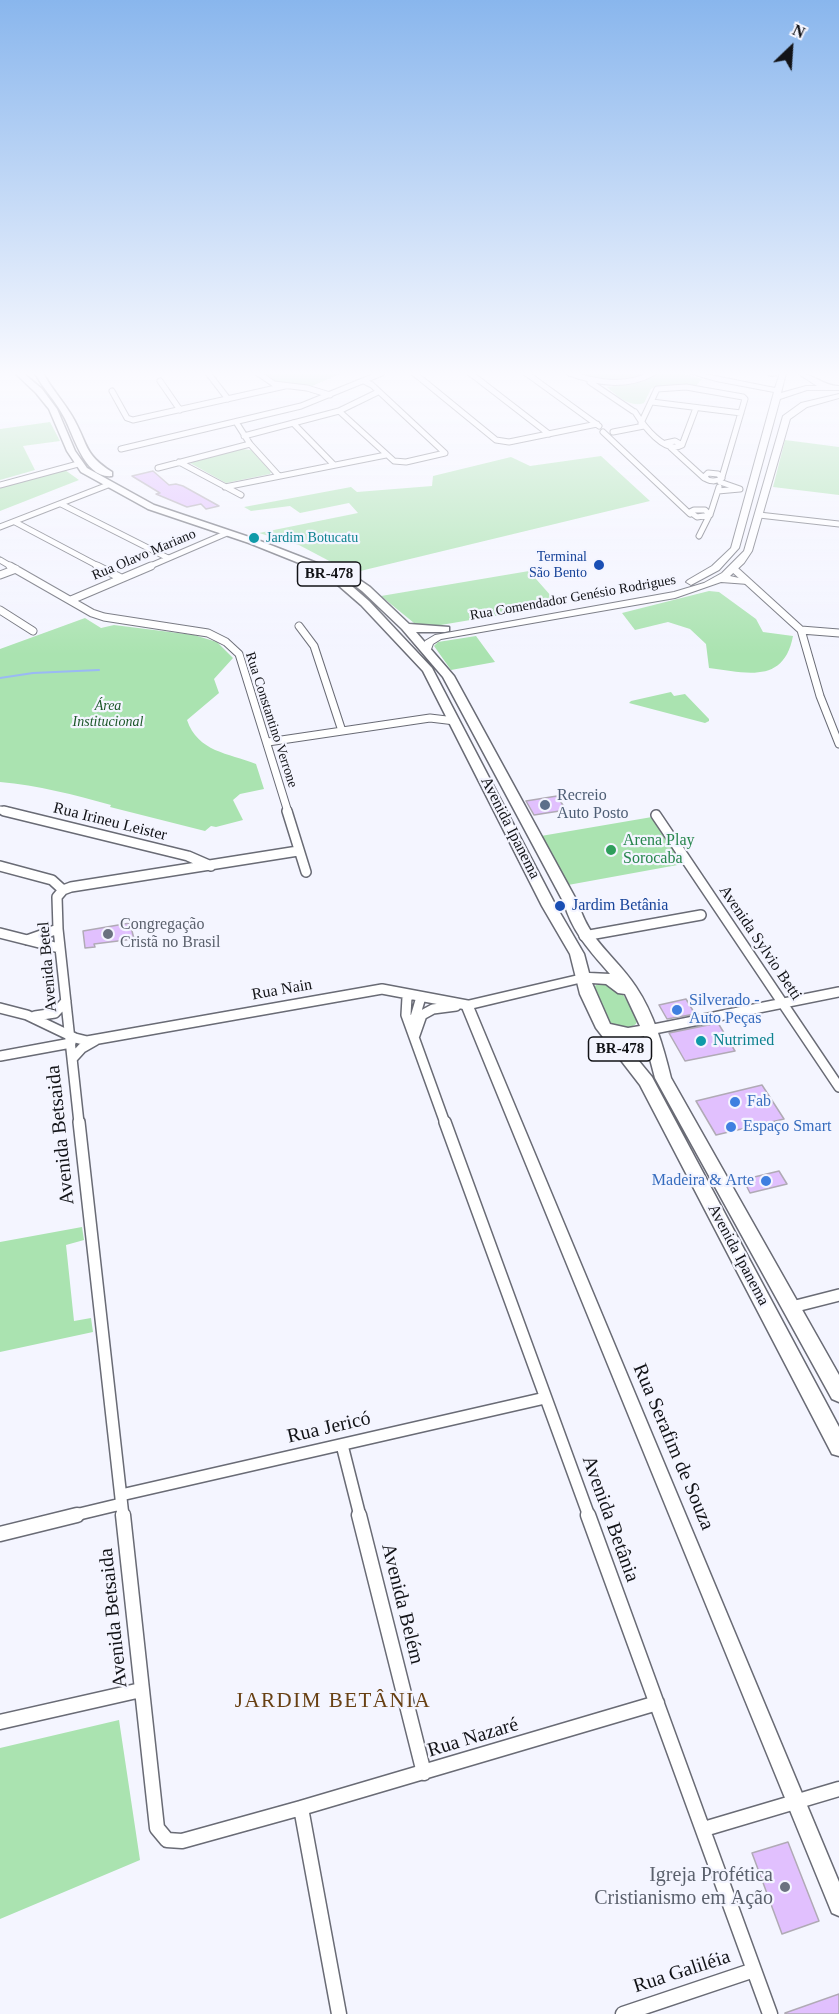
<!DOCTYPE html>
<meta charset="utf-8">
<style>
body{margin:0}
#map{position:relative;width:839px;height:2014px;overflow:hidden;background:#f4f5ff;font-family:"Times New Roman",serif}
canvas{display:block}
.north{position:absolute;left:761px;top:18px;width:60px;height:60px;-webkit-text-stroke:4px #f4f5ff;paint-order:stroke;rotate:25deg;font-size:16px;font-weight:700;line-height:24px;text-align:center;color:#121317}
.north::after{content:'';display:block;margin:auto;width:21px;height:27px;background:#121317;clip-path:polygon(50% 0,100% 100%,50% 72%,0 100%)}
</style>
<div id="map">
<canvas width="839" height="2014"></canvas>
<div class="north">N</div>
</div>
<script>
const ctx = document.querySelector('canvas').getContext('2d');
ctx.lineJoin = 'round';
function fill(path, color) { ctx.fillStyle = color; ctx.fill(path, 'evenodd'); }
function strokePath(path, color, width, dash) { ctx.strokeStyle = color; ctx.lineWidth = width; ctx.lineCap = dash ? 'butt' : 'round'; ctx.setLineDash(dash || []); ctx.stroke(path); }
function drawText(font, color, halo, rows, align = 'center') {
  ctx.font = font + ' "Times New Roman",serif'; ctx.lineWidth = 4.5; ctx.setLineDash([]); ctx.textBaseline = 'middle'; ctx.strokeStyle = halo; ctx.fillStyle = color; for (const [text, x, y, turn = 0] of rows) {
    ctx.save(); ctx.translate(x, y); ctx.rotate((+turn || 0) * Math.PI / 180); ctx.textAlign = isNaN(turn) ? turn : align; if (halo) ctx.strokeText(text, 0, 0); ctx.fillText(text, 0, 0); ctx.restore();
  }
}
const green = new Path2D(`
 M264,373H342L310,387L279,383Z
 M577,373H647C626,386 599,380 577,373Z
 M658,373H679L702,379L695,387L656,386L651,389L644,403C630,408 617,396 607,387L640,382Z
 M50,422L60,441L23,446L35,470L0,480V429Z
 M785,440L839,447V495L773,487Z
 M241,449L251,450L271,472L270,474L226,483L190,463Z
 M601,456L650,501L352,573L299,545L259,533L358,513L349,503L300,513L290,506L251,511L244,507L351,487L357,492L432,486L433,476L511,457L530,466Z
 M65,470L79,480L0,511V487Z
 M529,571L559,605L429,627L414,623L381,596Z
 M709,591L719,592L756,619L763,632L793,636C784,684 747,673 709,668L706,644L690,629L668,622L635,630L622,613Z
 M85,618L101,628L114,625L194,635L217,642L233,658L214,679L219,693L187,720C198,752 228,753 256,764L264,789L240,794L233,800L243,820L216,827L211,826L205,831L110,807L111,805C74,795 38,785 0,782V649Z
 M476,636L495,662L451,670L434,646L438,642Z
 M671,692L674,696L685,694L709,719V721L705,723L629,703L631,701Z
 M652,817L683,864L568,885L541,836Z
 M604,983L620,990L638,1018L636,1024L628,1029L608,1023L593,988L596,985Z
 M82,1227L84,1240L66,1245L74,1321L91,1318L93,1332L0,1352V1242Z
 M119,1720L140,1860L0,1919V1748Z`);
const streamFar1 = new Path2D(`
 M312,376L316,373`);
const stream = new Path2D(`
 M0,678L33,673L99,670`);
const building = new Path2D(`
 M153,471L169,485L176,484L183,486L219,506L206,509L201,504L187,507L156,494L160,493L132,476Z
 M557,796L566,810L534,815L526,801Z
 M130,923L134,939L94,944L95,947L85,948L83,931Z
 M686,999L695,1014L667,1019L659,1005Z
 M718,1023L735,1051L685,1061L669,1033Z
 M762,1085L784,1119L716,1135L696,1101Z
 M779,1171L787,1184L750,1193L745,1183L746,1179Z
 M788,1842L819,1921L782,1934L752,1853Z
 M839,1994V2014H785V2013Z`);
const minorFar4 = new Path2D(`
 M208,373L228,399
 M258,373L274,384L307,388L330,395
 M414,373L496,440L509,442L597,424
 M470,373L549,434
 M526,373L599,426
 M569,373C597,383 626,388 653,373
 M770,373H775
 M160,381L180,410
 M590,382L633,411
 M112,391L127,418L133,420
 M652,402L741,413
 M339,411L394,461L406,462L445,453L372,385L364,381
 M635,412C643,425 665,455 682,445L675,441L666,443L667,445
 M133,420L285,386
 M236,422L250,444L279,476
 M293,423L334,465
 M641,423L657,389L686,387L743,397L745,399L722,477
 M603,432L690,514
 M613,432L644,426
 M244,436L339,411L378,392
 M682,445L696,408
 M670,447L704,478
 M121,449L301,406L382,373
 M179,462L241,495
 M158,468L250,444
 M708,473L718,474L722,478C716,482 709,482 704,477Z
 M0,485L78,464
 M225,487L386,455
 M718,491L740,489L720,482
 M61,504L168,558
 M694,510H705L710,515L697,517L690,512Z
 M710,515L719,487
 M759,515L839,524
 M15,522L100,567
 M0,527L108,485
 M699,536L709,516
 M0,560L12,567
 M148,567L227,533`);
const minorFar3 = new Path2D(`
 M10,566L92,613L104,617L208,633L226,642L239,654L288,812
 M97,566L121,578
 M735,570L801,630L820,696L839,744
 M0,575L16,569
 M71,600L151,566
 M0,610L33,631
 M299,626L314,646L342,731
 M801,630L839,633
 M268,742L430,718L455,721
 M0,810L10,812`);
const minorFar2 = new Path2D(`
 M4,811L188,856L211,866
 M287,811L306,872
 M656,815L839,1087
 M0,866L52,880L63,890
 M0,933L59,948
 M584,936L701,915
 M27,940L58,929
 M411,995L407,997L406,1015L445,1123
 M0,1008L27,1015L75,1038L87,1041L382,989L467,1005
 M35,1016L55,1013L66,1001
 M413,1024L421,997
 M649,1030L839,992
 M415,1035L422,1015L433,1009L456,1006
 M0,1056L71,1043
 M72,1059L82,1048L96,1040
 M79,1123L58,929L57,897L63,890L71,887L298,851`);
const minorFar1 = new Path2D(`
 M79,1122L123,1516
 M445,1122L589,1516
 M792,1307L839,1295
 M342,1445L360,1516
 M121,1495L545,1398
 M71,1516L121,1504`);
const minor = new Path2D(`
 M123,1515L157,1828L167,1840L182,1841L301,1808L339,2014
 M359,1515L424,1773
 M588,1515L770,2014
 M0,1534L77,1515
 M0,1722L141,1690
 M301,1808L657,1703
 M704,1829L839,1789
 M623,2014L754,1970`);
const tertiary = new Path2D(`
 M583,974L587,975L589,978L587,981L474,1008L839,1882V1916L832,1913L461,1005L467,1001Z`);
const secondary = new Path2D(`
 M689,373H700L775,388L780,373H786L781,393L806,386H817L797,373C813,373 823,386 839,386V390H807L780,399L739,548L719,570L691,585L686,582L688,580L712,566L731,548L774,392L716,381Z
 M839,394V398L807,407L790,419L752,551L744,563L730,576L748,580V584L721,582L675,598L441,639L433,644L430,652L426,653L421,650L425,641L435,635L674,592L704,583L722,573L744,551L783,416L801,403Z`);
const primary = new Path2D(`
 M15,373H23L42,389L57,409L75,451L87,468L154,505L255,539L322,565L346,581L369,601L432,668L556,906L584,954L589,973L610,974C590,951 573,933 564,903L443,677L402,629L362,591L342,576L351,574L370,587L409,624L449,627V631L445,632H416L454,676L578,903C591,944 614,954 636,987C654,1014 663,1046 671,1078L839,1375V1402L832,1399L655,1078L644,1036L628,1040L620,1038L652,1077L839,1427V1456L832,1454L640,1085L596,1028L580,994L570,954L542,906L423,671L361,605L338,585L314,569L249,543L148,509L81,472L67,451L49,409L36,393ZM592,983L606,984L618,993L625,994L640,1026L628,1028L610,1024Z
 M35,373H43C51,388 63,401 72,416C88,443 83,454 112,472V476C84,479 74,435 64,417C56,401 43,389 35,373Z`);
const markers = [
 [254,538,6,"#0f9aa8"],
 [599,565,6,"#1a4fb4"],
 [545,805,6,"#5c6f8a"],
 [611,850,6,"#2e9e5b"],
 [560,906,6,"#1a4fb4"],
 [108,934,6,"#6b7280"],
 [677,1010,6,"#3f7fe0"],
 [701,1041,6,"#0f9aa8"],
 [735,1102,6,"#3f7fe0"],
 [731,1127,6,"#3f7fe0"],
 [766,1181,6,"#3f7fe0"],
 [785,1887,6,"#6b7280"]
];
const farCulturenames = [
 ["Jardim Botucatu",266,538]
];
const farStreetnames = [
 ["Rua Olavo Mariano",144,555,-23],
 ["Rua Comendador Genésio Rodrigues",573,598,-10],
 ["Rua Constantino Verrone",271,720,72]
];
const farTransitnames = [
 ["Terminal",587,557],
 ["São Bento",587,573]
];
const farParknames = [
 ["Área",108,706],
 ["Institucional",108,722]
];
const shields = [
 [329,574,63],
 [620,1049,63]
];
const shieldNames = [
 ["BR-478",329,574],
 ["BR-478",620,1049]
];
const serviceNames = [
 ["Recreio",557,796],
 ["Auto Posto",557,814]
];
const streetNames = [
 ["Rua Irineu Leister",110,822,14],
 ["Avenida Ipanema",510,828,63],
 ["Avenida Sylvio Betti",760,943,56],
 ["Avenida Betel",48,967,-95],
 ["Rua Nain",282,990,-10],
 ["Avenida Ipanema",738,1255,62]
];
const leisureNames = [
 ["Arena Play",623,841],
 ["Sorocaba",623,859]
];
const transitNames = [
 ["Jardim Betânia",572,906]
];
const worshipNames = [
 ["Congregação",120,925],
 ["Cristã no Brasil",120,943]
];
const shopNames = [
 ["Silverado -",689,1001],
 ["Auto Peças",689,1019],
 ["Fab",747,1102],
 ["Espaço Smart",743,1127],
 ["Madeira & Arte",754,1181,"right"]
];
const cultureNames = [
 ["Nutrimed",713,1041]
];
const nearStreetnames = [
 ["Avenida Betsaida",61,1135,-96],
 ["Rua Jericó",329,1428,-13],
 ["Rua Serafim de Souza",673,1447,67],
 ["Avenida Betânia",610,1519,70],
 ["Avenida Belém",402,1604,76],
 ["Avenida Betsaida",114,1618,-96],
 ["Rua Nazaré",473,1738,-17],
 ["Rua Galiléia",682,1972,-18]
];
const nearWorshipnames = [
 ["Igreja Profética",773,1876],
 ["Cristianismo em Ação",773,1899]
];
const nearNeighbourhoodnames = [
 ["JARDIM BETÂNIA",333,1701]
];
fill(green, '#aae3b0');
strokePath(streamFar1, '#9ab9f4', 1.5);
strokePath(stream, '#9ab9f4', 2);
fill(building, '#e1c0fe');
strokePath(building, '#b0aab5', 1.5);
strokePath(minorFar4, '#696b75', 7);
strokePath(minorFar3, '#696b75', 9);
strokePath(minorFar2, '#696b75', 12);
strokePath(minorFar1, '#696b75', 14);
strokePath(minor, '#696b75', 17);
strokePath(tertiary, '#696b75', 3);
strokePath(secondary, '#696b75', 2);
strokePath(primary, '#696b75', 3);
strokePath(minorFar4, '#fff', 5);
strokePath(minorFar3, '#fff', 7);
strokePath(minorFar2, '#fff', 9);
strokePath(minorFar1, '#fff', 11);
strokePath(minor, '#fff', 14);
fill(tertiary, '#fff');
fill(secondary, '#fff');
fill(primary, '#fff');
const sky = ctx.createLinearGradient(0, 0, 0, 655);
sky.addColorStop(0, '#89b6ed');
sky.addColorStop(0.57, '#fafaff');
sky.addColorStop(1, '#fafaff00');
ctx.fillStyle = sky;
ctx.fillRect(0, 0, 839, 655);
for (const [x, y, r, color] of markers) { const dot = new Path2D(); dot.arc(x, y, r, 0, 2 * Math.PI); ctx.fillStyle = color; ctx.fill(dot); strokePath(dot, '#f4f5ff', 2); }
drawText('14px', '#0d838f', '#f4f5ff', farCulturenames, 'left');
drawText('14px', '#121317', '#f4f5ff', farStreetnames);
drawText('14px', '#164399', '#f4f5ff', farTransitnames, 'right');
drawText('italic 14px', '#1d582a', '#f4f5ff', farParknames);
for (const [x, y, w] of shields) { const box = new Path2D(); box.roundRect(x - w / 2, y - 12, w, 24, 4.5); ctx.fillStyle = '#f4f5ff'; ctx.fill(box); strokePath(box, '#121317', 1.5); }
drawText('bold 15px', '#121317', null, shieldNames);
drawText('16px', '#4e5e75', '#f4f5ff', serviceNames, 'left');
drawText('16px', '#121317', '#f4f5ff', streetNames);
drawText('16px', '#27864d', '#f4f5ff', leisureNames, 'left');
drawText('16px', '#164399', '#f4f5ff', transitNames, 'left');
drawText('16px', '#5b616d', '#f4f5ff', worshipNames, 'left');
drawText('16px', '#366cbe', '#f4f5ff', shopNames, 'left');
drawText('16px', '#0d838f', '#f4f5ff', cultureNames, 'left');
drawText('20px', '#121317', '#f4f5ff', nearStreetnames);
drawText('20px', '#5b616d', '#f4f5ff', nearWorshipnames, 'right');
ctx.letterSpacing = '1.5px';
drawText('21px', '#684013', '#f4f5ff', nearNeighbourhoodnames);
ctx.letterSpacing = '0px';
</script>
